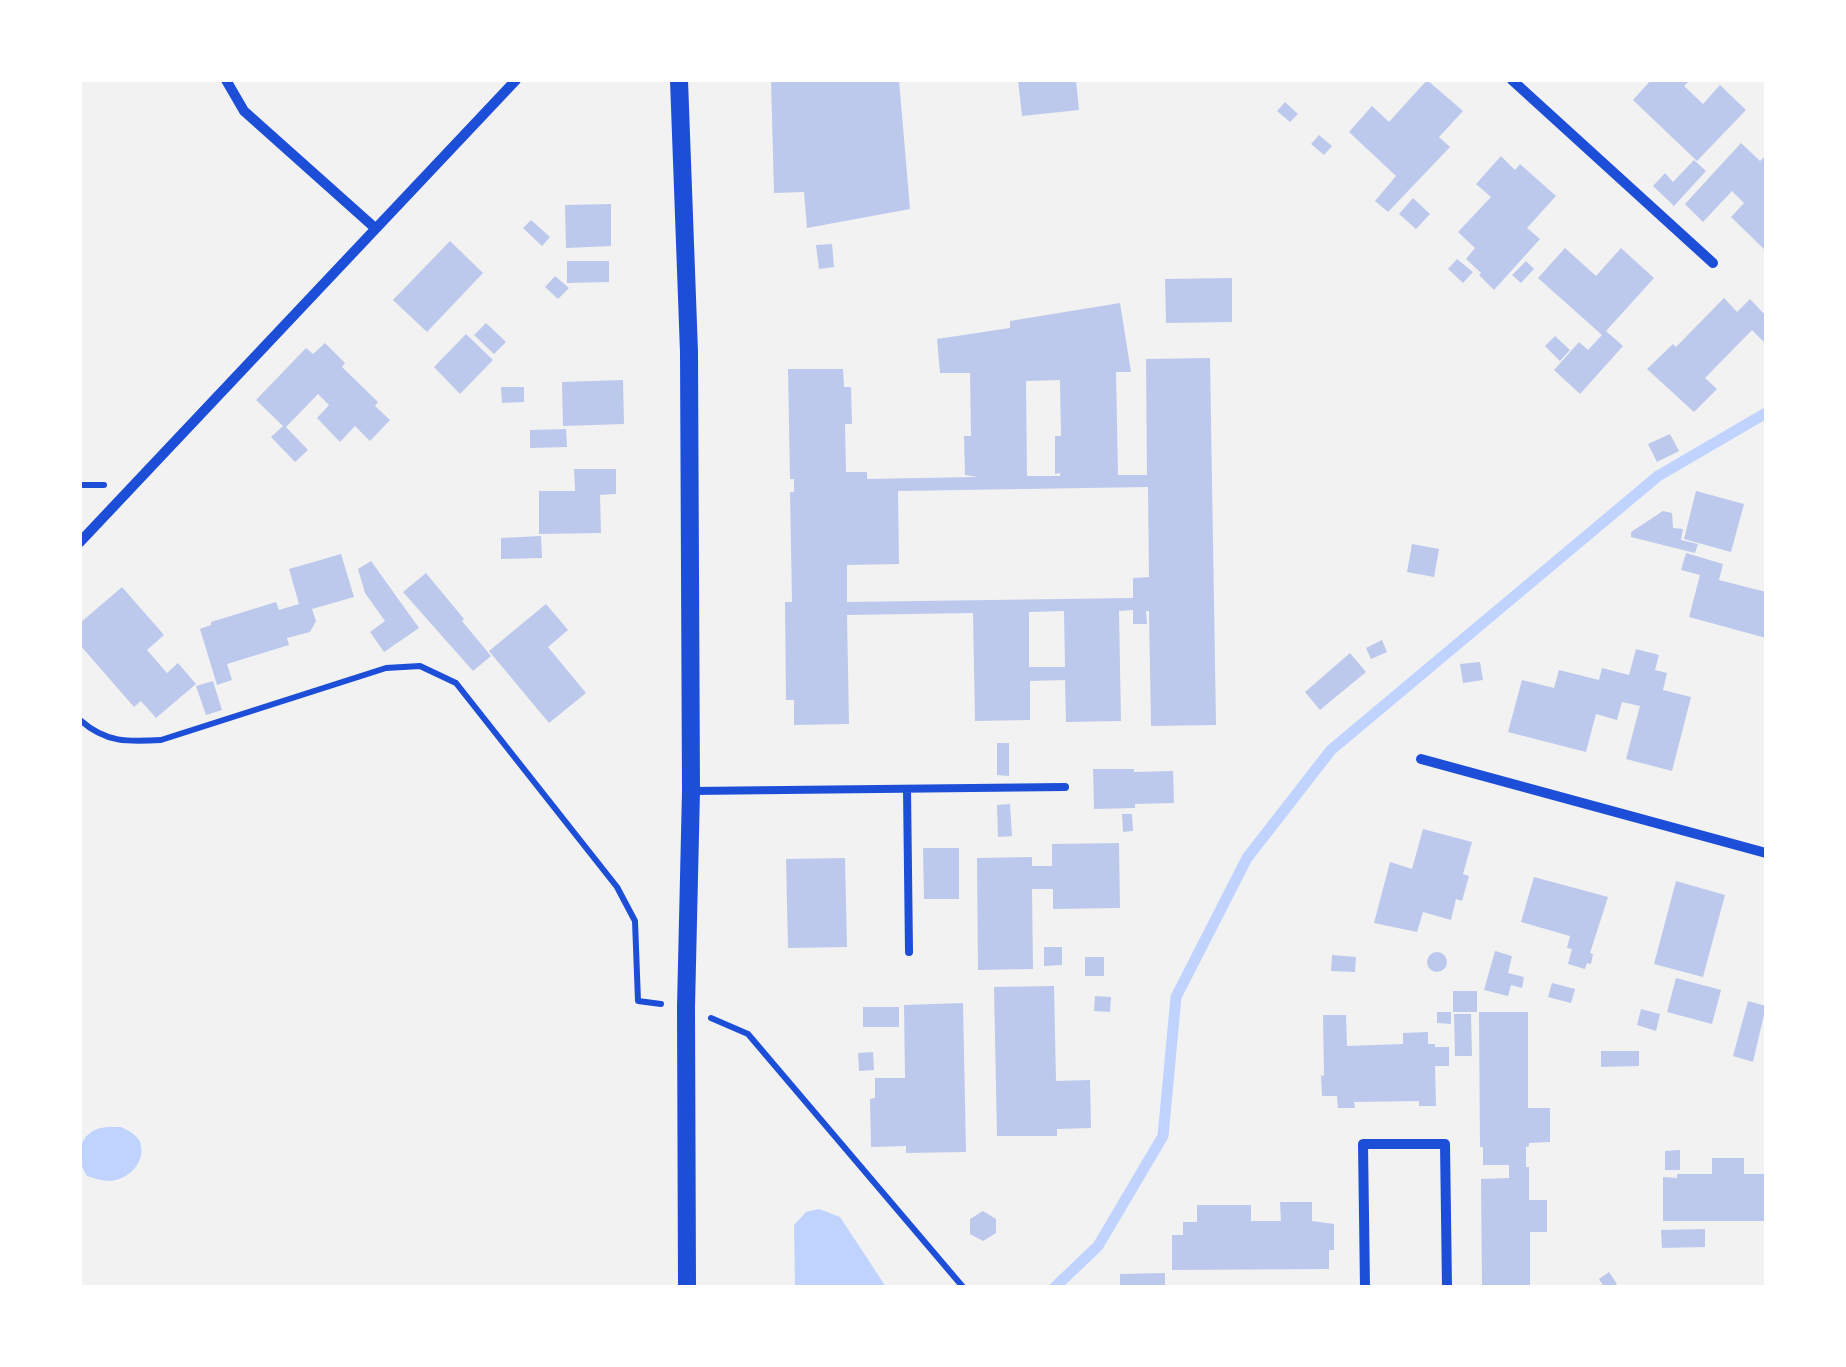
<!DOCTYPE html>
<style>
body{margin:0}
#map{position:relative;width:1846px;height:1367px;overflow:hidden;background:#f2f2f2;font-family:"DM Sans",sans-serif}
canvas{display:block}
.frame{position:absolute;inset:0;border:82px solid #fff;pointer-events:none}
</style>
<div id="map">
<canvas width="1846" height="1367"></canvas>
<div class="frame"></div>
</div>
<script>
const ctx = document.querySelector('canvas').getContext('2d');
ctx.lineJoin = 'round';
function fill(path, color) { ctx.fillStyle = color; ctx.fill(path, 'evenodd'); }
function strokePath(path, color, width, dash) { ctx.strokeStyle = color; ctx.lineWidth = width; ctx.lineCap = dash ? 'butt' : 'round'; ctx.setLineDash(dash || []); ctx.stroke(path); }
const water = new Path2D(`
 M121,1127C128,1130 137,1135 140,1142C147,1162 128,1180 110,1181C102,1181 94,1178 87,1176C77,1161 76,1139 95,1130C102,1126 114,1127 121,1127Z
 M819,1209L840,1217L886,1287H795L794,1225L806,1212Z`);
const stream = new Path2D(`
 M1055,1287L1098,1246L1163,1136L1176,997L1247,858L1331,750L1658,476L1766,413`);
const building = new Path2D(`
 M771,80H899L910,209L807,228L804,192L774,193Z
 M1018,80H1076L1079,110L1022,116Z
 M1427,80L1463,111L1439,137L1450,147L1388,212L1375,201L1396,176L1349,132L1372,106L1389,122Z
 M1651,80H1690L1684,86L1703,104L1720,85L1746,110L1697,161L1633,100Z
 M1285,102L1298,114L1290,122L1277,111Z
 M1319,135L1332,146L1324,155L1311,144Z
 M1741,143L1760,161L1766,155V251L1731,217L1744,203L1732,191L1703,222L1685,204Z
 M1501,156L1515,170L1520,164L1556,196L1527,228L1540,239L1494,290L1479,275L1481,273L1466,259L1475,248L1458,232L1491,197L1476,184Z
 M1694,160L1706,171L1674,206L1653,186L1665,173L1673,182Z
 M1413,198L1430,214L1416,229L1399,214Z
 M611,204V246L566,248L565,205Z
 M531,220L550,237L542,246L523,228Z
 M450,241L483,273L427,332L393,300Z
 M832,244L834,267L819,269L816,245Z
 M1565,248L1596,276L1621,248L1654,278L1606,331L1623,346L1580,394L1554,370L1579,342L1588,350L1602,335L1538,278Z
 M1457,259L1473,272L1463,283L1448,269Z
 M567,261H609V282L567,283Z
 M1526,261L1534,269L1521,283L1512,275Z
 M555,276L569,288L558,299L545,287Z
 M1232,278V322L1166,323L1165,279Z
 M1724,298L1737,312L1750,299L1766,316V344L1752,330L1705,378L1717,389L1694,412L1647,369L1673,344L1676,347Z
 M1120,303L1131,372H1116L1118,475H1147L1146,359L1210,358L1216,725L1151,726L1149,611H1146L1147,624H1133V610L1119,611L1121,721L1066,722L1065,680L1030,681V720L975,721L973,613L847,615L849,724L794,725V700H786L785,602H792L790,492H794V479H790L788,369H843L844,387H851L852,424H845L846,472H867V479L978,477L965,475L964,436H971L970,373H940L937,339L1010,328V321ZM1060,380L1061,436H1055V474L1060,473V476H1027L1026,381ZM1148,487L1149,577L1133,578V598L847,602V565L899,564L898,491ZM1064,611L1065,667H1029V612Z
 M486,323L506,342L494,354L474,335Z
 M466,334L493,360L460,394L434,367Z
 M1555,336L1570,350L1560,361L1545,346Z
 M325,343L345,363L342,367L378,402L375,406L390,420L370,441L355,426L340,442L317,418L329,405L318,394L286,427L308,450L295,462L271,437L283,426L256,400L306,348L313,354Z
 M623,380L624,424L563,426L562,382Z
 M501,387H524V402L502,403Z
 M566,429L567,447L530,448V430Z
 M1670,434L1679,451L1657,462L1648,444Z
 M574,469H616V494L600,495L601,533L539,534V491H575Z
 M1696,491L1744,504L1731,552L1684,539Z
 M1663,511L1672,513L1673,528L1683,529L1681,540L1698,544L1695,553L1631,537V532Z
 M541,536L542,558L501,559V538Z
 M1412,544L1439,549L1434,577L1407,572Z
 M1686,553L1723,564L1719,580L1766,592V638L1689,617L1700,575L1681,570Z
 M341,554L354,597L312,609L316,621L310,632L287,638L289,645L227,664L232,680L217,685L200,629L211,625V622L276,602L279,610L299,604L289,569Z
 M371,561L419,628L384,652L370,632L385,621L365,593L358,569Z
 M426,573L464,619L462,621L491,656L473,671L403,592Z
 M122,587L164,635L147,650L167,673L178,663L196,684L156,718L141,701L134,707L80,645V623Z
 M546,604L568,630L548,647L586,693L549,723L489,651Z
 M1382,640L1387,652L1371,659L1366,648Z
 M1636,649L1659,655L1655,670L1667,673L1663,690L1691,697L1672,771L1626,759L1640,706L1622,702L1617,720L1596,714L1586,752L1508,732L1522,680L1554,688L1559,670L1599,680L1602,668L1629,675Z
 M1350,653L1366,672L1320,710L1305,692Z
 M1480,662L1483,680L1463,683L1460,664Z
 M213,681L222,710L206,715L196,686Z
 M997,743H1009V776L997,775Z
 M1093,769H1134V772L1173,771L1174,803L1135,804V808L1094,809Z
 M1010,804L1012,836L998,837L997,805Z
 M1122,814H1132L1133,831L1123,832Z
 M1423,829L1472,842L1463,874L1469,876L1462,901L1456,899L1451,920L1423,912L1417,932L1374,923L1390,862L1412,869Z
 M1119,843L1120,908L1053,909V889H1032L1033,969L978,970L977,858L1032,857V866H1052V844Z
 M923,848H959V899H924Z
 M845,858L847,947L788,948L786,859Z
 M1534,877L1608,897L1590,953L1593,954L1591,964L1587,963L1585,969L1568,964L1572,949L1567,948L1570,936L1521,922Z
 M1676,881L1725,895L1703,977L1654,964Z
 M1044,947H1062V965L1044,966Z
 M1495,951L1512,956L1508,973L1524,977L1522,988L1511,985L1508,996L1484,990Z
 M1427 962a10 10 0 1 1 20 0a10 10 0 1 1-20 0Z
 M1332,955L1356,957L1355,972L1331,971Z
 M1085,957H1104V976H1085Z
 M1676,978L1721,990L1712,1024L1667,1012Z
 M1552,983L1575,989L1571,1003L1548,997Z
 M1054,986L1056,1081L1090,1080L1091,1128L1057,1129V1136H997L994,987Z
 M1453,991H1477V1012H1453Z
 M1095,996L1111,997L1110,1012L1094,1011Z
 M1748,1001L1766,1006L1753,1062L1733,1056Z
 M963,1003L966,1152L906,1153V1146L871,1147L870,1099L875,1098V1078H905L904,1005Z
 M863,1007H899V1027H863Z
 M1641,1009L1660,1014L1656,1031L1637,1025Z
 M1437,1012H1451V1024L1437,1023Z
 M1479,1012H1528V1108H1550V1142L1529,1143V1146L1526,1147V1167H1529V1200H1547V1232H1530V1287L1482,1286L1481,1179L1509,1178V1165H1483V1147H1480Z
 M1454,1014H1471L1472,1056H1455Z
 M1323,1015H1346L1347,1046L1403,1044V1033L1428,1032V1044H1435V1047H1449V1066H1435L1436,1106H1419V1101L1354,1102L1355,1108H1338L1337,1096H1322L1321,1075L1324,1076Z
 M1601,1051H1639V1066L1601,1067Z
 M873,1052L874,1070L859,1071L858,1053Z
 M1680,1150V1170H1665V1151Z
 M1712,1158H1744V1174H1766V1221H1663V1177L1677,1178V1174H1712Z
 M1280,1202H1312V1221L1334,1224V1250H1329V1269L1172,1270V1235H1183V1222H1197V1205H1251V1221H1281Z
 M983,1211L996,1219V1233L983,1241L970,1234V1219Z
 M1705,1229V1247L1662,1248L1661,1230Z
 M1609,1272L1617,1284L1612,1287H1604L1599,1279Z
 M1165,1273V1287H1120V1274Z`);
const path = new Path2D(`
 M80,485H104
 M80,720C106,743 128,742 161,740L386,668L420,666L456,683L617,887L635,921L638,1001L661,1004
 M711,1018L748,1034L963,1287`);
const service = new Path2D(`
 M907,789L909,952
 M691,791L1065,787`);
const minor = new Path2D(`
 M226,80L244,111L375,228
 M1512,80L1713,263
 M80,542L516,80
 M1421,759L1766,853
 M1365,1287L1363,1144H1445L1447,1287`);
const tertiary = new Path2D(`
 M679,80L689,352L691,791L686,1007L687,1287`);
fill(water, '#bfd3fe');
strokePath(stream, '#bfd3fe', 11);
fill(building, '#bdc9ec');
strokePath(path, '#1d4ed8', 6);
strokePath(service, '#1d4ed8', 8);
strokePath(minor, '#1d4ed8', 10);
strokePath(tertiary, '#1d4ed8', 18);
</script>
